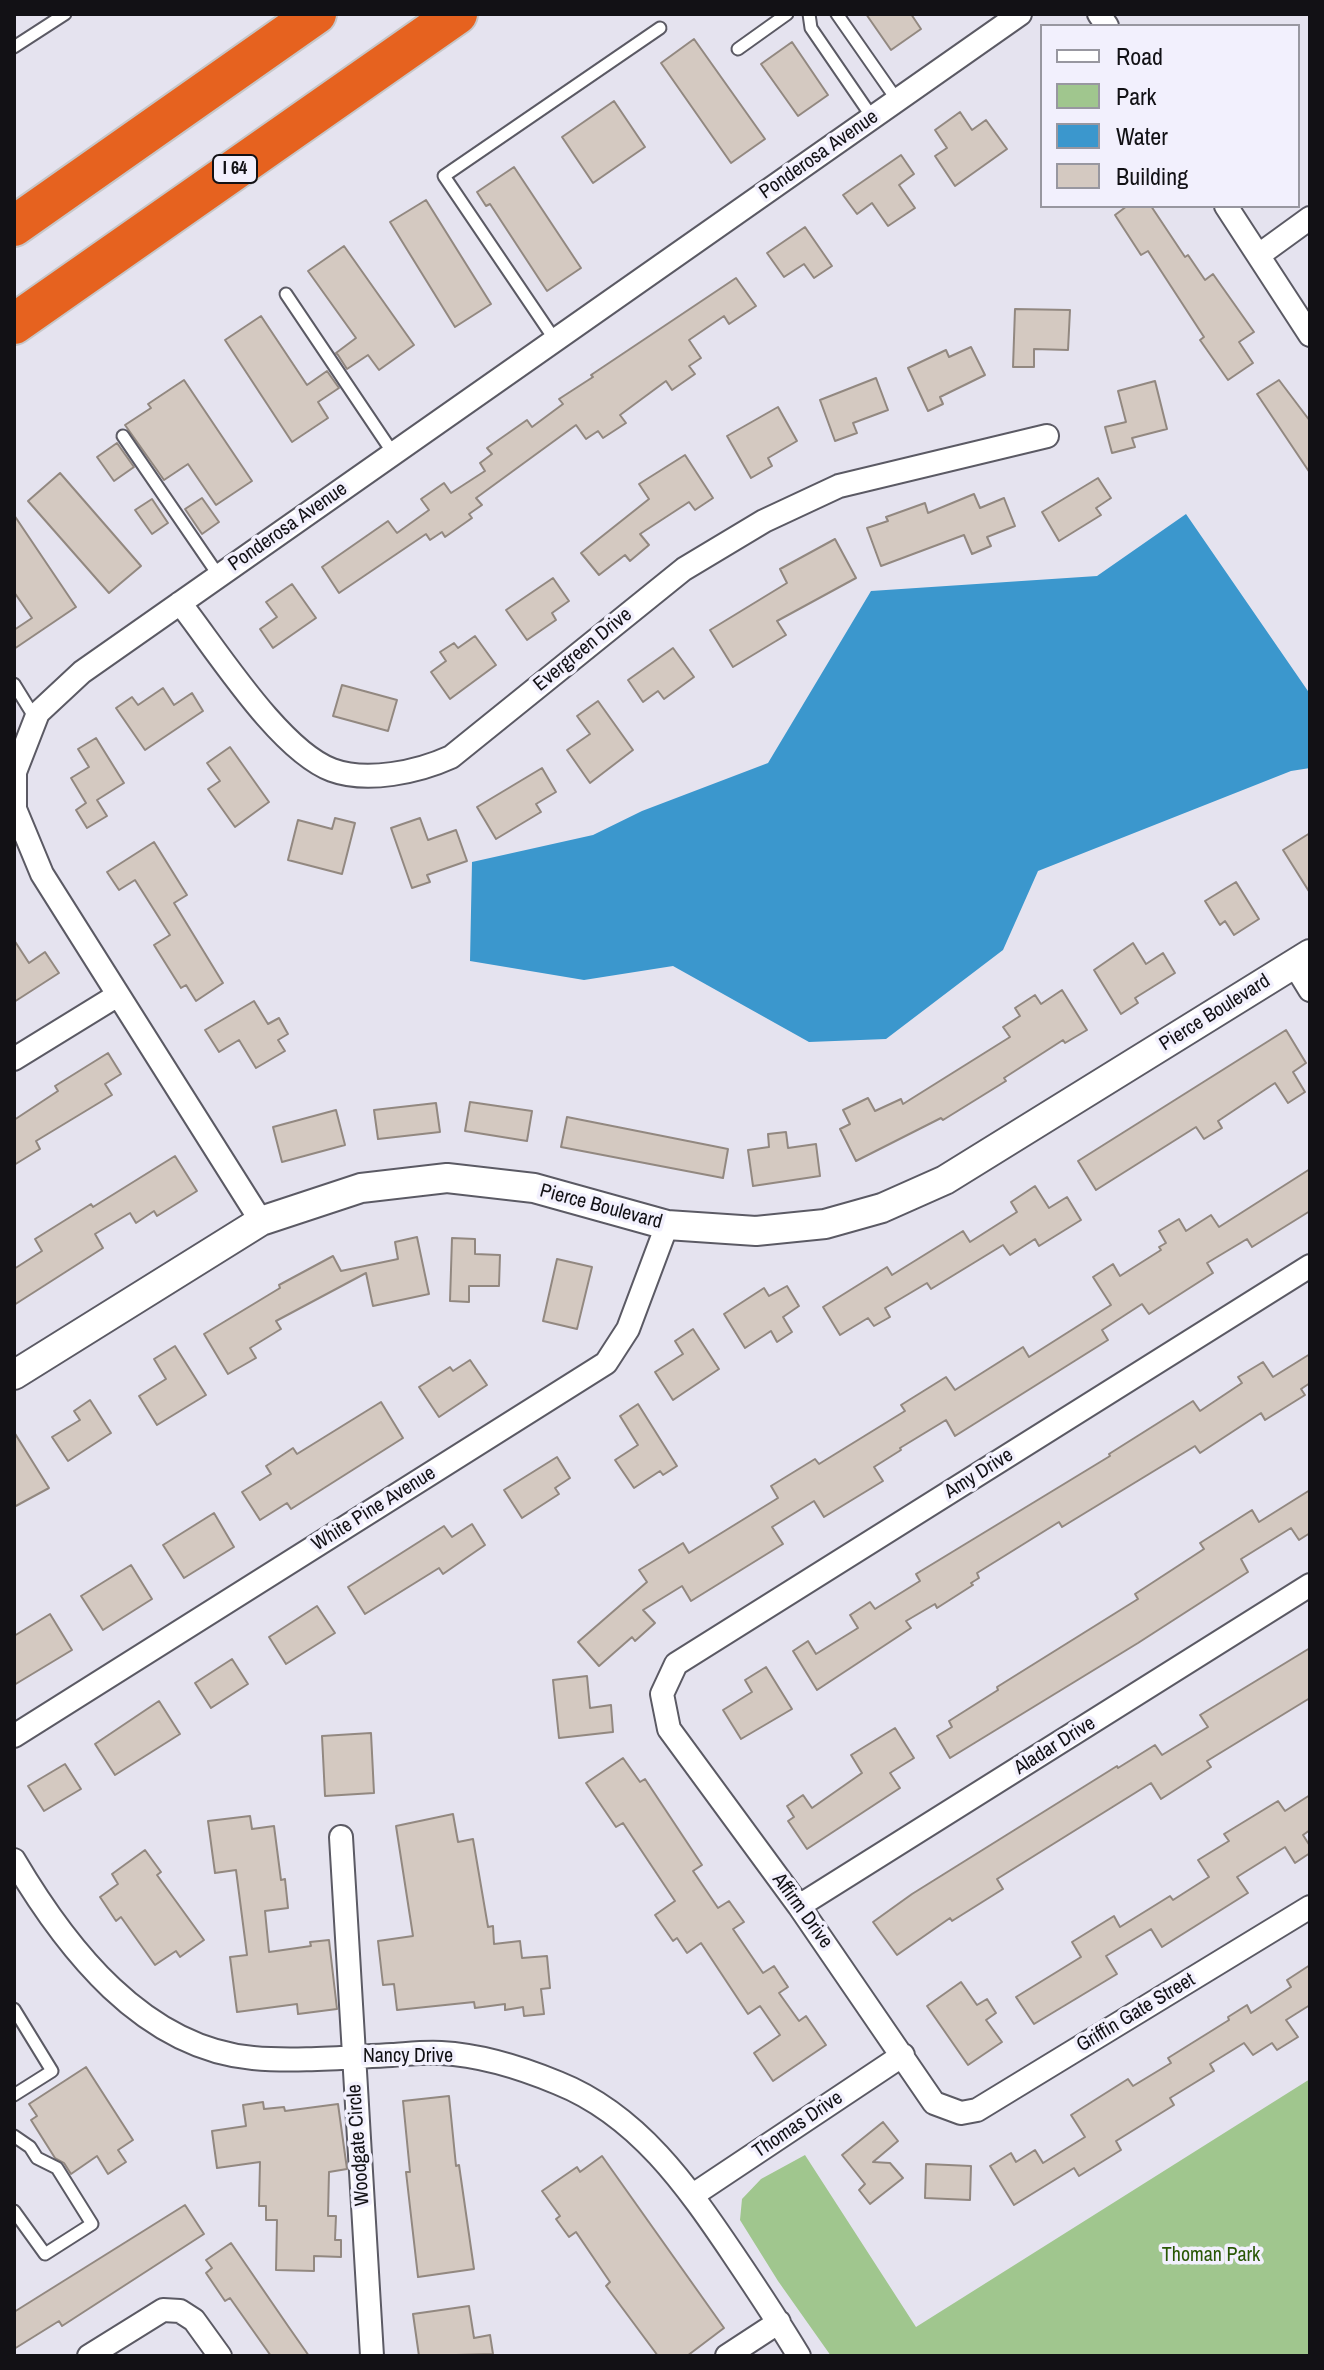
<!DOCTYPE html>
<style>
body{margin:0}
#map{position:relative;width:1324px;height:2370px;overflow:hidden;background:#e5e3ef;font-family:"Archivo Narrow",sans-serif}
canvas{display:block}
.frame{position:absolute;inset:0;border:16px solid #121115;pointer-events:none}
.legend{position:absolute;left:1040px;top:24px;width:260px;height:184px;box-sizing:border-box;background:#f2f0fd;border:2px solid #9897a0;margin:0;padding:10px 14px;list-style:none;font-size:24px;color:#121115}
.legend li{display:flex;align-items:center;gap:16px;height:40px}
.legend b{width:40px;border:2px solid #9897a0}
</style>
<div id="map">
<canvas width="1324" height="2370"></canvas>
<div class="frame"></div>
<ul class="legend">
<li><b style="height:10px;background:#fff"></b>Road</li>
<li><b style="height:22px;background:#a0c68e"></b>Park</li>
<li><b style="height:22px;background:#3b97cd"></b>Water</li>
<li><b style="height:22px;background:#d4c9c1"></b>Building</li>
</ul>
</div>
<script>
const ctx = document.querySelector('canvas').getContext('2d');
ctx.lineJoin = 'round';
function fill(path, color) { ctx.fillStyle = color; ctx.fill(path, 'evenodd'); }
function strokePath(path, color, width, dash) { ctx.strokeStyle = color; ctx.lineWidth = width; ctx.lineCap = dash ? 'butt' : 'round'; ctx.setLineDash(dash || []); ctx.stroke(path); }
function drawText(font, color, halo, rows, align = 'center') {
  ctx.font = font + ' "Archivo Narrow",sans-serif'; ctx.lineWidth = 7; ctx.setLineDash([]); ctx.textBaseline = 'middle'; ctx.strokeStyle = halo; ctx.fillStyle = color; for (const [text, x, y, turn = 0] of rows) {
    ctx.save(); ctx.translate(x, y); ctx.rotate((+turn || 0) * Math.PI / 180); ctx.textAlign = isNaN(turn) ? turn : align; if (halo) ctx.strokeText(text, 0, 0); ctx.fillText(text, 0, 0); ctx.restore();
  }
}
const green = new Path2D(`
 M1310,2079V2356H831L778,2281L740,2220L742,2199L761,2179L805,2155L916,2327Z`);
const water = new Path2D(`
 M1186,514L1310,694V768L1291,771L1038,871L1003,950L886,1039L809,1042L673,966L584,980L470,961L472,862L593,835L642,811L768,763L871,591L1097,576Z`);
const building = new Path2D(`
 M866,14H911L921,29L891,50Z
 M694,39L765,139L731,163L661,63Z
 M792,42L828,95L798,116L761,64Z
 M614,101L645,147L593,183L562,137Z
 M960,112L972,130L986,120L1007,149L955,186L935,156L947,148L935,130Z
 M901,155L914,174L899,185L915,208L888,226L872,203L857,214L843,195Z
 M514,167L581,268L547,291L490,204L486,206L477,192Z
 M426,200L491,304L455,327L390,222Z
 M1127,206H1151L1185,257L1188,255L1205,280L1213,274L1254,332L1239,342L1253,363L1228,380L1200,340L1204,337L1148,251L1141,255L1115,215Z
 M805,227L832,266L814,278L804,264L784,277L767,253Z
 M344,246L414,345L379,370L368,355L347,369L338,355L336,353L356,338L308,271Z
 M736,278L756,306L729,324L724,316L689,340L701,358L689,366L695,374L672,390L666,381L620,415L626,423L603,438L598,431L586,439L576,425L476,498L482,505L469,514L472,518L445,537L442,532L430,540L426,534L339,593L322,567L388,521L397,533L429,510L421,499L444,483L451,493L485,471L480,463L492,454L487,448L527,420L532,427L563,404L559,399L593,377L591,375Z
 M1015,309L1070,310L1068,350L1034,349V367H1013Z
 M261,316L307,385L327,371L339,388L318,402L328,418L292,442L225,340Z
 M971,347L985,375L940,397L943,404L928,411L908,368L946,350L949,357Z
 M876,378L888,410L853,423L857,433L835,441L820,400Z
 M184,380L252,481L216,505L188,464L164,480L125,425L151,408L148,404Z
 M1279,380L1310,421V473L1257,394Z
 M1155,381L1167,429L1132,438L1135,447L1112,453L1105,427L1126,422L1118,391Z
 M778,407L797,441L768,458L772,466L751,478L727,436Z
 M117,443L134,467L114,481L97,457Z
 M685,455L713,498L695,510L689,502L640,534L649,545L630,561L625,555L599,575L581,553L649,499L639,484Z
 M60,473L141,566L109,593L28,501Z
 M1098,478L1111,498L1096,508L1101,515L1059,541L1042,512Z
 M974,494L980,508L1004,498L1015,526L987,537L991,546L972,554L964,535L881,566L867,528L888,521L886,517L925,503L928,513Z
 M202,498L219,522L202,534L185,509Z
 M152,499L168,523L152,534L135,510Z
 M14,515L76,607L14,649V630L32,618L14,592Z
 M835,539L856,578L777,621L786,635L733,667L710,630L787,583L780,569Z
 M553,578L569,601L552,613L556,620L527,640L506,610Z
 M292,584L316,618L273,648L260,629L277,617L266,602Z
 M475,636L496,665L450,699L431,672L446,661L440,652L454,643L458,648Z
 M673,648L694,677L664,699L658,691L643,702L628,680Z
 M342,685L397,700L388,731L333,716Z
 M163,688L174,705L192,693L203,711L145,750L116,708L132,697L138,705Z
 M598,701L633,750L590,783L567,750L590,734L577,716Z
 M96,738L124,783L97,800L107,816L87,828L76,810L86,803L71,778L89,767L78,749Z
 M230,747L269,802L235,827L208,789L220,781L207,763Z
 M542,768L556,792L536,804L541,812L496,839L477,807Z
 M335,818L355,823L342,874L288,860L298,820L332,829Z
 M420,818L428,840L456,830L467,861L427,875L430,882L412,888L391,828Z
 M1310,833V893L1283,850Z
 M154,842L187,895L174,903L223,983L196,1001L186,985L181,988L154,945L170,935L135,880L119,890L107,872Z
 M1236,882L1259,919L1234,935L1225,921L1220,925L1205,901Z
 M14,940L29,963L45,952L59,973L14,1002Z
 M1133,943L1146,964L1163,953L1175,973L1135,998L1138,1003L1121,1014L1094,970Z
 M1062,990L1087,1030L1065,1043L1063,1040L1004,1078L1006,1081L943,1120L941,1118L856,1161L840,1129L850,1124L843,1110L868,1098L875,1111L901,1099L903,1104L1010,1037L1003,1027L1020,1016L1015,1008L1035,995L1041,1004Z
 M254,1001L268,1024L279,1018L288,1034L278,1040L285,1051L256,1068L239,1040L219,1052L205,1030Z
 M1286,1030L1306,1063L1293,1072L1305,1092L1288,1103L1275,1083L1218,1121L1222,1128L1204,1139L1196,1127L1096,1190L1078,1161Z
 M108,1053L121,1074L105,1084L112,1095L36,1141L40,1149L14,1165V1120L58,1091L55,1086Z
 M470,1102L532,1111L527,1141L465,1131Z
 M436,1103L440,1132L378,1139L374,1110Z
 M336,1110L345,1145L282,1162L273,1127Z
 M567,1117L728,1149L723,1178L561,1147Z
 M786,1132L788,1148L816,1144L820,1176L753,1186L748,1150L769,1147L768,1134Z
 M175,1156L197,1191L157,1216L154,1211L136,1223L130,1213L95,1234L103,1248L14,1305V1269L42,1251L35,1239L91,1204L93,1207Z
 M1310,1169V1211L1252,1247L1247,1239L1207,1263L1213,1273L1149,1314L1142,1304L1102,1330L1108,1340L955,1436L946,1420L900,1448L901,1450L874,1467L883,1481L824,1517L814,1501L772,1527L783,1544L691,1601L682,1586L643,1610L655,1623L635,1641L632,1637L599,1666L578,1642L647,1582L639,1570L683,1543L689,1553L778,1498L771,1486L815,1459L819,1464L905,1411L901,1405L946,1377L955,1390L1023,1347L1029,1357L1111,1305L1093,1277L1113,1264L1120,1276L1161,1250L1159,1247L1166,1243L1159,1231L1179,1219L1186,1231L1211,1215L1219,1227Z
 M1035,1186L1049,1208L1067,1197L1081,1220L1039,1246L1035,1239L1010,1255L1003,1245L931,1289L927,1283L885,1308L890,1317L874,1326L868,1318L840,1335L823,1307L887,1267L892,1275L963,1231L970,1242L1017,1212L1011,1202Z
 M417,1237L429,1294L373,1306L366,1273L276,1321L281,1329L250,1348L256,1358L228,1374L204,1334L280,1288L279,1285L333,1256L341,1271L398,1259L395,1242Z
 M452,1238L475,1239V1254L500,1255L499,1286H469V1302L450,1301Z
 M557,1259L592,1267L577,1329L543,1321Z
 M787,1286L799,1306L783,1317L792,1332L777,1342L771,1331L745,1348L724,1314L764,1288L769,1296Z
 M693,1329L719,1369L673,1400L655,1372L683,1354L675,1341Z
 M175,1346L206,1395L157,1425L139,1396L166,1379L154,1359Z
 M1310,1354V1383L1301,1389L1305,1395L1265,1420L1261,1413L1200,1453L1195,1446L1062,1527L1059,1522L977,1573L979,1578L971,1583L973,1585L937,1608L935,1604L906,1621L911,1628L817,1690L793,1651L808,1641L816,1654L858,1628L850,1615L870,1602L875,1609L920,1581L916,1574L1110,1456L1109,1454L1193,1401L1200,1411L1242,1383L1238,1377L1263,1362L1273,1377Z
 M470,1360L487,1385L439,1417L419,1387L450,1367L453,1371Z
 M90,1400L111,1433L68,1461L52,1437L80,1420L74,1411Z
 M381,1402L403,1438L291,1509L287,1503L260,1520L242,1492L271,1474L266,1466L293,1448L297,1454Z
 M638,1404L677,1466L663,1475L660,1471L634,1488L615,1460L638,1445L620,1416Z
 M14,1432L49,1488L14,1507Z
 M557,1457L570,1478L555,1488L559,1494L522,1518L504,1490Z
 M1310,1490V1533L1299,1540L1291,1528L1241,1559L1248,1572L1138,1643L950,1758L937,1736L952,1727L949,1721L998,1690L997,1687L1138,1599L1135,1594L1204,1549L1200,1543L1252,1510L1259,1522Z
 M214,1513L234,1547L184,1578L163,1545Z
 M472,1524L485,1545L443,1574L439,1568L365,1614L348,1587L444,1526L452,1537Z
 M131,1565L152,1599L103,1630L81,1596Z
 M317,1606L335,1633L286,1664L269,1637Z
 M50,1614L72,1650L14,1685V1636Z
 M1310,1648V1698L1207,1761L1211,1767L1161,1799L1151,1783L997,1879L1003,1889L952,1921L950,1918L897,1955L873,1922L912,1894L1117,1766L1118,1768L1155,1745L1162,1755L1208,1727L1200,1715Z
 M232,1659L248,1684L211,1708L195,1683Z
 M766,1667L792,1709L741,1739L723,1710L752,1692L745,1680Z
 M587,1676L590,1708L611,1705L613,1732L559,1738L553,1680Z
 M159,1701L180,1734L115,1775L95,1744Z
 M895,1728L914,1758L890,1773L900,1788L807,1849L788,1821L794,1817L787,1806L803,1795L812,1808L862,1773L851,1755Z
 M371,1733L374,1793L325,1796L322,1736Z
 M623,1758L640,1782L645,1779L702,1865L693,1871L718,1908L729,1901L744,1922L733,1929L763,1973L774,1966L788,1987L779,1993L799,2021L806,2016L826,2045L773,2081L754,2053L780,2035L760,2006L748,2014L701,1943L687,1953L677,1938L673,1941L655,1915L675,1901L623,1823L616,1827L586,1783Z
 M65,1764L81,1789L44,1811L28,1786Z
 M1310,1795V1830L1303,1835L1310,1846V1853L1295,1863L1285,1847L1237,1877L1248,1893L1162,1947L1151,1929L1106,1956L1117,1974L1034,2024L1016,1997L1081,1957L1072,1942L1114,1916L1120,1927L1170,1896L1173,1900L1209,1877L1198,1860L1229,1841L1224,1834L1278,1801L1285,1811Z
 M453,1814L458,1842L473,1839L488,1927L493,1926L494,1944L520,1941L522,1958L547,1956L550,1988L541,1989L544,2014L524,2016L523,2007L505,2010V2004L475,2008L474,2002L397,2010L394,1984L383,1985L378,1941L413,1936L396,1826Z
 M250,1816L252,1829L274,1826L281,1880L285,1879L288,1908L265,1911L269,1952L311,1946L310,1942L329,1940L337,2009L298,2014L297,2004L237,2012L230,1957L247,1955L236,1870L215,1873L208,1821Z
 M145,1850L161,1872L157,1875L204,1940L180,1957L176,1951L155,1965L121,1917L116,1921L100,1897L118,1884L112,1874Z
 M1310,1965V2005L1286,2020L1298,2037L1277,2050L1272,2043L1253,2055L1244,2043L1210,2064L1214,2071L1170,2098L1174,2105L1116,2141L1121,2150L1079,2176L1074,2168L1014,2205L990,2166L1011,2153L1016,2162L1035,2150L1043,2163L1085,2137L1071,2115L1128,2079L1133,2086L1171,2063L1168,2058L1229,2020L1228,2017L1247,2005L1251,2013L1291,1987L1287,1980Z
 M961,1982L977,2005L987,1999L996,2013L986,2020L1002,2042L968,2065L927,2006Z
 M86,2067L133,2140L118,2150L126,2162L108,2174L97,2156L71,2174L64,2163L55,2158L31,2120L37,2116L29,2104Z
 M449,2096L456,2166L459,2165L474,2269L418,2277L406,2172H410L403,2101Z
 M263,2102L264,2109L284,2107L285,2111L338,2104L347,2169L329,2172L328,2216H336L335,2240H341V2257L314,2256V2271L276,2270L277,2220H266V2206H259L260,2162L217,2168L212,2131L246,2126L243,2105Z
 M883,2122L898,2141L873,2162L890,2163L903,2178L870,2204L859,2190L865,2184L842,2155Z
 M602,2156L724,2328L687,2356H658L606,2286L610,2282L576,2232L569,2237L556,2219L560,2216L542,2191L577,2167L580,2172Z
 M926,2164L971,2166L970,2200L925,2198Z
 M185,2205L204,2234L62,2326L59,2321L14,2349V2312Z
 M231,2243L288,2326L309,2356H271L230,2298L225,2301L206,2273L212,2268L206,2260Z
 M469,2306L474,2338L490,2335L493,2354L419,2356L413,2314Z`);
const service = new Path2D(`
 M809,14L811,28L872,117
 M837,14L897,100
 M14,47L65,14
 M738,49L787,14
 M286,294L393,453
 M555,340L444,176L660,28
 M123,436L219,576
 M14,684L35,718
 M14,2009L52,2071L14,2095
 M14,2136L30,2147L37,2158L57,2168L92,2224L45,2254L14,2211`);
const minor = new Path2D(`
 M1099,14L1107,26
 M1226,206L1310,335
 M1259,255L1310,218
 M180,603C216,649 279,750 332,770C367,783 418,772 451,757L684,569L764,521L839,486L1047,436
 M1294,964L1310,990
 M14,1059L118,995
 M261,1221L42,874L15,809V772L38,713L82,672L1020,14
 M1310,1266L676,1664L662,1694L669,1729L799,1906L934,2103L961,2113L977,2110L1310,1907
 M14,1736L606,1363L628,1329L667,1225
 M341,1837L372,2356
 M14,1860C66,1948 143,2048 253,2058C296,2062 349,2057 392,2055C408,2054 425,2052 441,2053C480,2055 522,2068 558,2083C638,2115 687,2186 733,2254C756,2288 778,2321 799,2356
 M799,1906L1310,1585
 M693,2195L903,2055
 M89,2356L163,2310L180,2311L194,2320L220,2356
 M727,2356L779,2322`);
const tertiary = new Path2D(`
 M14,1375L261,1221L361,1188L447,1178L534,1188L667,1225L756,1231L825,1224L882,1208L945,1180L1310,954`);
const motorway = new Path2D(`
 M14,226L316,14
 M14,324L457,14`);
const shields = [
 [235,169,44]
];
const shieldNames = [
 ["I 64",235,169]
];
const streetNames = [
 ["Ponderosa Avenue",819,155,-35],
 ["Ponderosa Avenue",288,527,-35],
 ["Evergreen Drive",583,650,-39],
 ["Pierce Boulevard",1215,1013,-32],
 ["Pierce Boulevard",601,1207,15],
 ["Amy Drive",979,1474,-32],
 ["White Pine Avenue",374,1509,-32],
 ["Aladar Drive",1055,1746,-32],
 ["Affirm Drive",802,1911,54],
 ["Griffin Gate Street",1136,2013,-31],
 ["Nancy Drive",408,2057],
 ["Thomas Drive",798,2125,-34],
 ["Woodgate Circle",359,2145,-94]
];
const parkNames = [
 ["Thoman Park",1211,2256]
];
fill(green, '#a0c68e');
fill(water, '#3b97cd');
fill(building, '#d4c9c1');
strokePath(building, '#928880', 2);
strokePath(service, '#5b5a64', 15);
strokePath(minor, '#5b5a64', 26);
strokePath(tertiary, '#5b5a64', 32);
strokePath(motorway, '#c6c6c7', 44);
strokePath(service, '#fff', 11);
strokePath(minor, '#fff', 22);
strokePath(tertiary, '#fff', 28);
strokePath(motorway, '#e6621f', 40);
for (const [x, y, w] of shields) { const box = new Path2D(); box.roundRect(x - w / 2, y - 14, w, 28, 6); ctx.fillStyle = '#f2f0fd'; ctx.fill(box); strokePath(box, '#121115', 2); }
drawText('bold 18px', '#121115', null, shieldNames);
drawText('20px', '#121115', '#f2f0fd', streetNames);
drawText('20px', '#295705', '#f2f0fd', parkNames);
</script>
